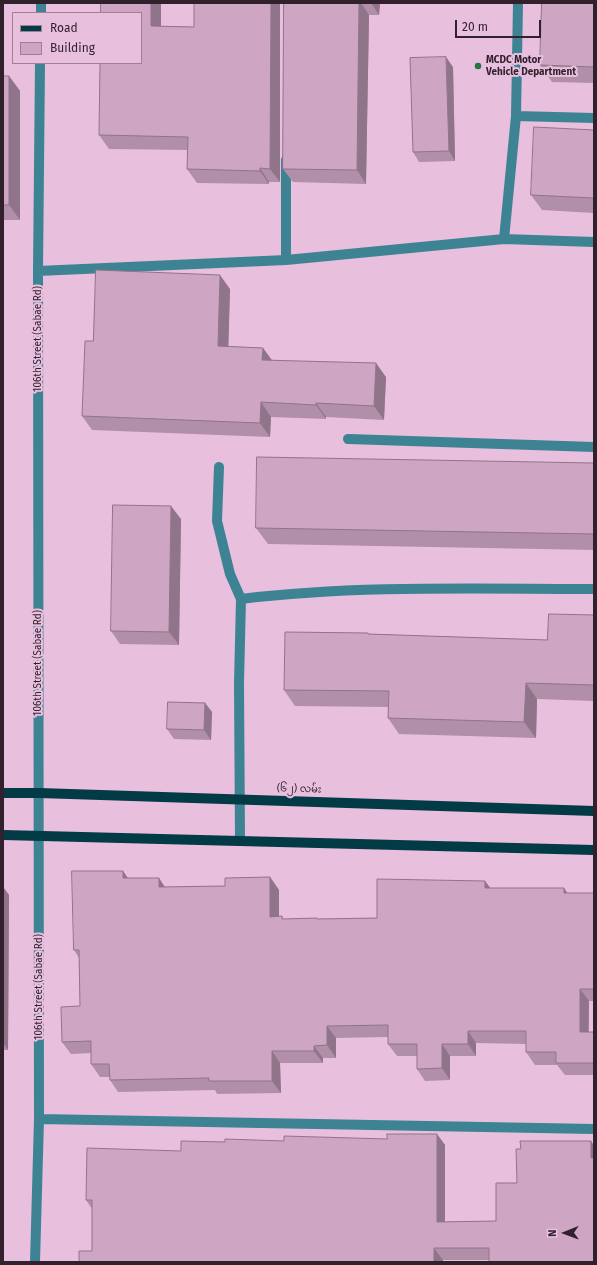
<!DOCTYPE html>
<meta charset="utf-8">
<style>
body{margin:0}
#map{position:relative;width:597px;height:1265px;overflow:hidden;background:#e9bfde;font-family:"Fira Sans",sans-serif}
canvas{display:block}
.frame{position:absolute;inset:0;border:4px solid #31212d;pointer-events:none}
.legend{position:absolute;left:12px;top:12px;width:130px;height:52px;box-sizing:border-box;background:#e9bfde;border:1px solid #9f8097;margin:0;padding:5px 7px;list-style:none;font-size:12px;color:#31212d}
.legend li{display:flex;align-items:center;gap:8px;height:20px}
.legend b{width:20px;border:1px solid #9f8097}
.north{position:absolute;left:545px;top:1213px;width:40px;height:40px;-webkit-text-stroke:3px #e9bfde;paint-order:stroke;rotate:269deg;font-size:11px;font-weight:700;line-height:16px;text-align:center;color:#31212d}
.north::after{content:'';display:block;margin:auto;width:14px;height:18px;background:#31212d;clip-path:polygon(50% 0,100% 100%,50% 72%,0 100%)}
.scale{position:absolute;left:455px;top:20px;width:86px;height:18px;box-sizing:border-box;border:2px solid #31212d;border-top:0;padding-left:5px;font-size:12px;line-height:14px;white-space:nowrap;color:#31212d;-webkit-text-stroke:3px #e9bfde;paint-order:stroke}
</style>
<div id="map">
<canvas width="597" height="1265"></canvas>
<div class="frame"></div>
<ul class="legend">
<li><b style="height:5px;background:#023a45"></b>Road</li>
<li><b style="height:11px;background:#cea6c4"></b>Building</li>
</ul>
<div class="north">N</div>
<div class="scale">20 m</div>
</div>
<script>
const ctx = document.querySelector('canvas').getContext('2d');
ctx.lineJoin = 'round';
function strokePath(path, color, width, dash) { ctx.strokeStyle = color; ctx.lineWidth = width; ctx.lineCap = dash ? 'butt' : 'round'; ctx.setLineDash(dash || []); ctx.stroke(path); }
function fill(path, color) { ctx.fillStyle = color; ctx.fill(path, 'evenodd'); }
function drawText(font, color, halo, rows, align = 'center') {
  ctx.font = font + ' "Fira Sans","Noto Sans Myanmar",sans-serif'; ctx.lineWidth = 4; ctx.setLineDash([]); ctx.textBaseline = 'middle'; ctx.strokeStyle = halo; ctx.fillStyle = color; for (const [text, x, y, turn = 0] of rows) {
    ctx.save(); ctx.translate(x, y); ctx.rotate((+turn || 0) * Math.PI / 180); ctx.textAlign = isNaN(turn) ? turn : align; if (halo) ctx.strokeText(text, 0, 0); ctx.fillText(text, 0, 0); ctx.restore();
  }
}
const minor = new Path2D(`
 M41,13V3
 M516,116L594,118
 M504,239L594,242
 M286,260V160
 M38,271L286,260L504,239L516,116L518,3
 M348,439L594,447
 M219,467L217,521L230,574L241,599
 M240,840L239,683L241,599C358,585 476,589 594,589
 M39,1119L594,1129
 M35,1262L39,1119L38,271L40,63`);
const major = new Path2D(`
 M3,793H39L594,811
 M3,835L594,850`);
const wall = new Path2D(`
 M194,3H280V182H269V184L197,183L187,169L188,150L109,149L99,135L161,26L194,27Z
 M284,3H380L379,15H369L366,184L293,182L283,169Z
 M594,3V83L552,82L540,65Z
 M453,67L455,161L419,162L413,152Z
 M3,76H9L20,91V220H3Z
 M594,130V213L542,210L531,195Z
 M230,289L228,346L263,348L272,360L386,377L384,420L326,417V419L271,417L270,437L92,430L82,416L93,341Z
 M594,463V550L268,544L256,528Z
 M181,519L179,645L120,644L111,631Z
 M594,615V701L537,699L536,738L399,734L388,718V707L295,706L284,690L369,634L547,640Z
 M205,703L212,712L211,740L174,739L167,729Z
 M123,871L128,878H159L165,887L225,886L270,877L279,890V916H282L283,919L317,918V919L377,918L485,881L490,888H564L567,893H594V1001H589V1032H594V1075H565L557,1065H535L526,1052V1044L476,1043V1056H450V1080L425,1081L417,1069V1056H397L388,1044V1037L336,1038V1058H323V1063H280L281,1093L217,1094L215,1090L118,1092L110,1080V1077H100L91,1064V1053L71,1054L62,1042L80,1006L79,958L74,950Z
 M3,887L9,895L8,1050H3Z
 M437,1134L445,1145V1222L496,1221L517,1183L521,1149L591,1141L594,1146V1262L489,1260H443V1262H79L92,1251V1209L86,1200L181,1151L225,1142L387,1139Z`);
const shadedWall = new Path2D(`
 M151,3H161V40L151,26Z
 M271,3H280V182L270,169Z
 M359,3H361L369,15L366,184L357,170Z
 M371,3H380L379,15Z
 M446,57L453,67L455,161L449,151Z
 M9,76L20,91V220L9,205Z
 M260,168L269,182V184L260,171Z
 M220,275L230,289L228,360L218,346Z
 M263,348L273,362L262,360Z
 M376,363L386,377L384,420L374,406Z
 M261,402L271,417L270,437L260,423Z
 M316,403L326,417V419L316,405Z
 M171,506L181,519L179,645L169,632Z
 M526,683L537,699L536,738L524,722Z
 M205,703L212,712L211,740L204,730Z
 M123,871L131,883L123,878Z
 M270,877L279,890V929L270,917Z
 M159,878L167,891L159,887Z
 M485,881L494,893L485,888Z
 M3,887L9,895L8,1050L3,1043Z
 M564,888L572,900L564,893Z
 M580,989L589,1001L588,1044L580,1032Z
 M327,1026L336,1038V1058L327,1045Z
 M468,1031L476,1043V1056L468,1044Z
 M442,1044L450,1056V1080L442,1068Z
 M314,1046L323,1058V1063L314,1051Z
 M272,1051L280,1063L281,1093L272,1081Z
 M437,1134L445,1145V1233L437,1222Z
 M591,1141L594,1146V1163L591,1158Z
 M434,1248L443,1260V1262H434Z`);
const building = new Path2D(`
 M101,3H151V26L194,27V3H271L270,169L260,168V171L187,169L188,137L99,135L100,63H141V13H101Z
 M284,3H359L357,170L283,169Z
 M542,3H594V67L540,65Z
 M446,57L449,151L413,152L410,58Z
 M3,76H9V205H3Z
 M534,127L594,130V198L531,195Z
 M96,270L220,275L218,346L263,348L262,360L376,363L374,406L316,403V405L261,402L260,423L82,416L85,341H93Z
 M257,457L594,463V534L256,528Z
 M113,505L171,506L169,632L111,631Z
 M549,614L594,615V685L526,683L524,722L388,718L389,691L284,690L285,632L368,633V634L547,640Z
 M168,702L205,703L204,730L167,729Z
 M72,871H123V878H159V887L225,886V878L270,877V917L282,916V919L317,918V919L377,918V879L485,881V888H564V893H594V989H580V1032H594V1063H556V1052H526V1031H468V1044H442V1068L417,1069V1044H388V1025L327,1026V1045L314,1046V1051H272V1081H209V1078L110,1080L109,1064H91V1041L62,1042L61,1007L80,1006L79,950H74Z
 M387,1134H437V1222L496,1221V1183H517L516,1149H521L520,1141H591V1158H594V1262H489V1248H434V1262H79V1251H92V1200H86L87,1148L181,1151V1141L225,1142V1139L284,1141V1136L387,1139Z`);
const markers = [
 [478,66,4,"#217547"]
];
const poiNames = [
 ["MCDC Motor",486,60],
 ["Vehicle Department",486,72]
];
const streetNames = [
 ["106th Street (Sabae Rd)",38,339,-90],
 ["106th Street (Sabae Rd)",38,663,-90],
 ["(၆၂) လမ်း",299,789,2],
 ["106th Street (Sabae Rd)",39,987,-90]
];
strokePath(minor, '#3d8393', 10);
strokePath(major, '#023a45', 10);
fill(wall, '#b18fa9');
fill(shadedWall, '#907489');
fill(building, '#cea6c4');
strokePath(building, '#907489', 1);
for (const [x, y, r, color] of markers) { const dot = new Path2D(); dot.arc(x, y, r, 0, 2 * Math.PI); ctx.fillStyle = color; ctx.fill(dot); strokePath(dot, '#e9bfde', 1.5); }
drawText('bold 10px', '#31212d', '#e9bfde', poiNames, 'left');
drawText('10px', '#31212d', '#e9bfde', streetNames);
</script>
